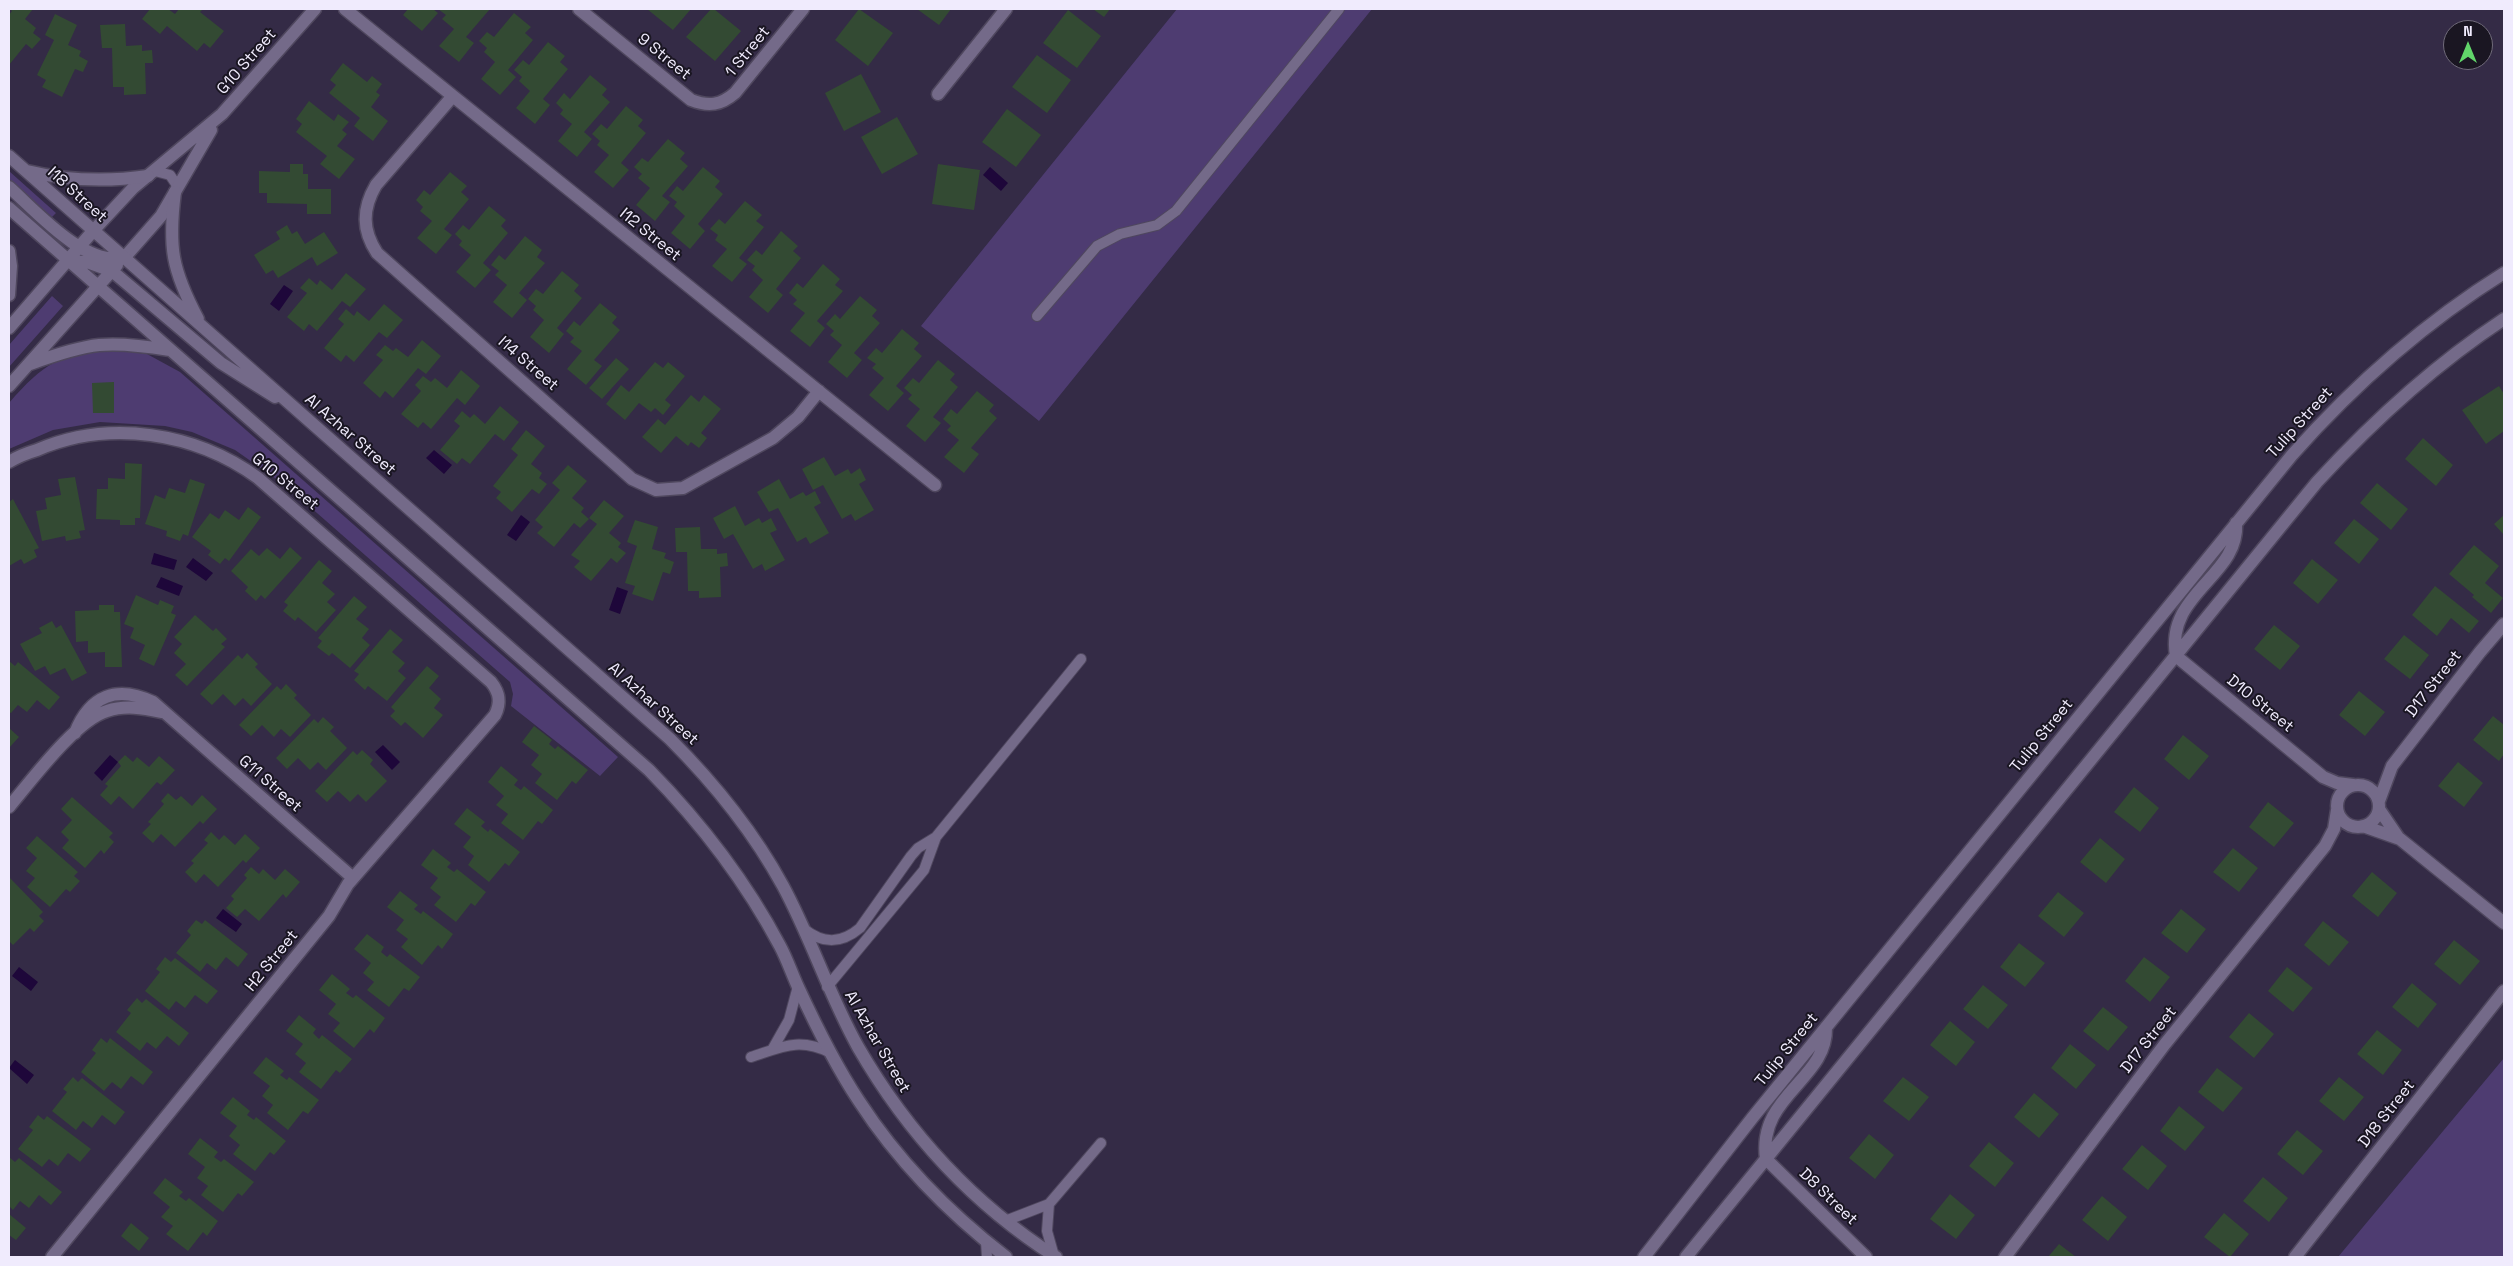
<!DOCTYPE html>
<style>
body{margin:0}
#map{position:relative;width:2513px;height:1266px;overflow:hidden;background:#342b46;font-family:"Space Grotesk",sans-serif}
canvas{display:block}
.frame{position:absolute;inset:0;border:10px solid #f0ebfd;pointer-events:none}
.north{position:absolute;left:2443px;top:20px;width:50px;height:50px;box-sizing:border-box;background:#1a1622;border:1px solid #706b7a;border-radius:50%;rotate:0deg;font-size:14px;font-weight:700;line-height:20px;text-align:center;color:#f0ebfd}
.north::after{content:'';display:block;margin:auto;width:18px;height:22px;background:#61d56a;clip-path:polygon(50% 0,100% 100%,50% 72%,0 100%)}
</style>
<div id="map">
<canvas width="2513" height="1266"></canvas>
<div class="frame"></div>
<div class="north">N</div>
</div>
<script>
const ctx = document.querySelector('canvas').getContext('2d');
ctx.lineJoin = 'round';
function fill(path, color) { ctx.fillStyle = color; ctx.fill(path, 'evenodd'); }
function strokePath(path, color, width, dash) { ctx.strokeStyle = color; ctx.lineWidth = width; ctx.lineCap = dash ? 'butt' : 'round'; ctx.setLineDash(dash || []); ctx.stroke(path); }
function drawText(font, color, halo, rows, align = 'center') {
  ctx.font = font + ' "Space Grotesk",sans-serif'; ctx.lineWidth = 4; ctx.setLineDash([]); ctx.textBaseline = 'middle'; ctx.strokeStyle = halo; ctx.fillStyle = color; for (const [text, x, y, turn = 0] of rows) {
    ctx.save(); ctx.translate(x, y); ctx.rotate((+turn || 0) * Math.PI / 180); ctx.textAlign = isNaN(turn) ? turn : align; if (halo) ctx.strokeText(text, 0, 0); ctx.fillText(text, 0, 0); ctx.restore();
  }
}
const green = new Path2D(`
 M1177,9H1372L1039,421L921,326Z
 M9,171L56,213L52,217L9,180Z
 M52,296L63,306L9,367V345Z
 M112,350L147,354L180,372L618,757L600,776L511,706L513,694L510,682L285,485L235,450L192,432L165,426L100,422L53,430L9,449V403C44,363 59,354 112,350Z
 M2504,1058V1257H2338Z`);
const water = new Path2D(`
 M990,167L1008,183L1001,191L983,175Z
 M284,285L293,291L279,311L270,304Z
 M434,450L452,465L444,474L426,458Z
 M521,515L530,522L516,541L507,535Z
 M154,553L177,560L174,570L151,564Z
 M193,558L213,573L206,581L186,567Z
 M161,577L183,586L179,596L156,587Z
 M617,587L628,591L620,614L609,610Z
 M383,745L400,762L392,770L375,752Z
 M110,755L118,762L102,781L94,773Z
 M223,909L242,924L236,932L216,918Z
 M19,967L38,982L31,991L12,976Z
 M15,1060L34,1075L27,1084L9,1068Z`);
const building = new Path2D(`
 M10,9H33L25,19L36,28L33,33L41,39L32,49L26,44L9,65V15L12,11Z
 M150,9H168L175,14L179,9H203L200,12L224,31L210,48L204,43L197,51L167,26L160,34L142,19Z
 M408,9H433L438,13L422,31L403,15Z
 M438,9H490L466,37L474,43L459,62L439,46L454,29L442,19L446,15Z
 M647,9H691L673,30Z
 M711,9H714L741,31L715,61L686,37Z
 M859,9L893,33L868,66L835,40Z
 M917,9H951L939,25Z
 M1093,9H1110L1104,17Z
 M1068,10L1101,36L1077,68L1043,43Z
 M514,13L531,27L525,33L533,40L508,70L516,77L500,95L481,79L495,62L484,52L487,48L479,41L487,32L494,37Z
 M55,14L77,25L68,45L81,51L79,56L88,61L83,72L75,69L62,97L42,87L46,80L37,75L54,40L45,35Z
 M125,24L126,46L142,45V51L152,50L153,63H145L146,94L124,95V87H113L112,48H102L100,25Z
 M548,42L565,56L560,62L568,69L543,99L550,105L535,124L516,108L530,91L519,81L522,77L514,70L523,60L529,65Z
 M1037,55L1071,80L1047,113L1012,87Z
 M343,63L367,82L372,76L382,84L376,92L380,95L371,107L388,121L373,141L354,126L360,118L329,93L336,85L330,80Z
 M861,74L881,112L844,131L825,93Z
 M590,75L607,89L602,95L610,102L584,132L592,139L577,157L558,141L572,124L560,114L563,110L556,103L564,93L570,99Z
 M309,101L334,121L338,114L349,122L342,130L347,134L337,146L355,159L339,179L320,164L327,156L296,132L302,124L296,119Z
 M626,106L643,120L638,126L646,133L621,163L629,170L613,188L594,172L609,155L597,145L600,141L592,134L601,124L607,129Z
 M1007,109L1041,135L1016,167L982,142Z
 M897,117L918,154L882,174L861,137Z
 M668,139L685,153L680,159L688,166L662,196L670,202L655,221L636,205L650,188L638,178L642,174L634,167L642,158L648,162Z
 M290,164H303V174H308V189H331V214H307V204L267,203V193H259V171L290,172Z
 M938,164L980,170L974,210L932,204Z
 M703,167L720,181L715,187L723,194L698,224L705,231L690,249L671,233L685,216L674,206L677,202L669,196L677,186L683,191Z
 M450,172L467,186L461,192L469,199L444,229L452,235L436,254L417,238L432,221L420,211L423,207L416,200L424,190L430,195Z
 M745,201L762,215L756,221L764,227L739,258L747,264L732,282L712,266L727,249L715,240L718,235L710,229L719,219L725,224Z
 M489,206L506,220L501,226L508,233L483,263L491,270L475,288L456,272L471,255L459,245L462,241L455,234L463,225L469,230Z
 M287,225L292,234L297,231L305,244L324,232L338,253L317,266L312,257L278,278L273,270L266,274L254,255L280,239L276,232Z
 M781,231L798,246L793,251L801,258L776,289L783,295L768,313L749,297L763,280L752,270L755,266L747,260L756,250L762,255Z
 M525,236L542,250L537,257L545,263L519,293L527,300L512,318L493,302L507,285L495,275L499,271L491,265L499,255L505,260Z
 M823,264L840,279L835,285L843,291L817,321L825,328L810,347L790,331L805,313L793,304L797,300L789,293L797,283L803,288Z
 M562,271L579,285L574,291L582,298L557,328L564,334L549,353L530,337L544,320L533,310L536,306L528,299L536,289L543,294Z
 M346,273L366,289L350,307L342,301L317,331L309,324L304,331L287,317L307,293L300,288L309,278L317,285L320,280L332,290Z
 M860,296L877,310L872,316L880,323L854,353L862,360L847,378L828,362L842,345L830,335L834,331L826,324L835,314L840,319Z
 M600,303L617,317L612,323L620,330L594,360L602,366L586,385L567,369L582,351L570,342L574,338L566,331L574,321L580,326Z
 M384,304L403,320L387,338L379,332L354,362L346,355L341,362L324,348L344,324L338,319L346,309L354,316L357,311L369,321Z
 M902,329L919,343L914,349L922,356L896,386L904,393L888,411L869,395L884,378L872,368L876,364L867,358L876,348L882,353Z
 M422,340L441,356L426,374L418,368L393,398L385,391L380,398L363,383L383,360L376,355L385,345L393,351L396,348L408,357Z
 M616,358L629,369L602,399L589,388Z
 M938,360L955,374L950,380L958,387L933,417L941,423L925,442L906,426L920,409L908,399L912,395L904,388L913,378L919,383Z
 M655,362L663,368L668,362L685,376L665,400L671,405L663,415L655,408L651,412L639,403L625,420L606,404L621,385L629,392Z
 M461,370L480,386L465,405L457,398L431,429L423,422L418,428L401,414L421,391L415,385L423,376L431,382L435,378L447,388Z
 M114,382V413H93L92,383Z
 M2499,386L2504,394V431L2486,444L2462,410Z
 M977,391L994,405L989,411L997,418L971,448L979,454L964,473L944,457L959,440L947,430L951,426L943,419L951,409L957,414Z
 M691,395L699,402L704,395L721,409L701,433L707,438L699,448L691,442L688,446L676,436L661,453L642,437L658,419L665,425Z
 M500,406L519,422L504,441L495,434L470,464L462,458L457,464L440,450L460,426L454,421L462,411L470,418L474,414L485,424Z
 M526,430L545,446L531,464L542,473L539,478L547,484L539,494L532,489L512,512L496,498L501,492L493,486L518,455L511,449Z
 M2423,438L2453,465L2436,486L2405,459Z
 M824,457L835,476L848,469L851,474L860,468L866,480L859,484L874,510L855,521L851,514L842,519L823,485L813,490L802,469Z
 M125,463L142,464L140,518H135V525H120V520L96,519L97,489H108V478L125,479Z
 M568,465L587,481L572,498L584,508L581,512L589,519L580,528L574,523L554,547L537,533L543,527L535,520L560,490L552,483Z
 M75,477L85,530L79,531L81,538L66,541L65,536L42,541L36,511L47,509L45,498L61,495L58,479Z
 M190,479L205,484L188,536L183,534L180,541L166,536L167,531L145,524L155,495L165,499L169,488L185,493Z
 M779,479L790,499L803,492L806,496L815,491L821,503L814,507L829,533L810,544L806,537L797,542L778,508L769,512L757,492Z
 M2377,483L2408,509L2391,530L2360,503Z
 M13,499L39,548L34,550L37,557L24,564L21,559L9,566V502Z
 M604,500L624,516L609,533L621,543L618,547L626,553L617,563L611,558L591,581L574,567L580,561L571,555L597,524L589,518Z
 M735,506L745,526L759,518L762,523L771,518L777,530L770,533L785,560L765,571L762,564L753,569L733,534L724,539L713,518Z
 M248,507L261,517L229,561L225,558L220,564L208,555L211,551L192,537L210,513L219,519L225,510L239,520Z
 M2504,515V535L2494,524Z
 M2354,519L2379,539L2359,564L2334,543Z
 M635,520L658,527L652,549L666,553L664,558L674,562L670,574L663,572L653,601L632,594L635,586L625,583L637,546L627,542Z
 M700,527L701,549H717V554L727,553L728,566L720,567L721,597L699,598V591H688L687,552H676L675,528Z
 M2474,545L2499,566L2485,583L2503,598L2491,613L2472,597L2474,595L2449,574Z
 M290,547L302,558L265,599L261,595L256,601L245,591L248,587L231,571L251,549L259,556L267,548L280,559Z
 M2312,559L2338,580L2318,604L2293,583Z
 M319,560L332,571L322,583L335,594L327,602L336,610L316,632L298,617L295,621L283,611L288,605L284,602Z
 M2435,586L2479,621L2469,633L2451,618L2437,636L2412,615Z
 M136,595L158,605L160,600L174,606L171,613L176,615L154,666L139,659L145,645L130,638L134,628L124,624Z
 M354,596L367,607L356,619L369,629L362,638L370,645L350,668L332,653L329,656L317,647L322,641L318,638Z
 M99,605H114V612H120L122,667H105V652L88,653V641L76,642L75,611L99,610Z
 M195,615L213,631L216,628L227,639L221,644L225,647L187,686L175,675L186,664L174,653L182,644L174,637Z
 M52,621L56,628L61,625L87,673L72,681L65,668L50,675L45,666L35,671L20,644L42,633L39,628Z
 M2274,625L2300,646L2280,670L2254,649Z
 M390,629L403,640L392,652L405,663L398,671L406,678L387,701L368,686L365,690L354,680L359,674L354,671Z
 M2404,635L2429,655L2410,679L2384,659Z
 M247,653L258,664L255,667L272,684L251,706L243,698L235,706L223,694L212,705L200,694L238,655L242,659Z
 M9,661L15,666L18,662L60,697L49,710L37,700L27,712L18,705L11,713L9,712Z
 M427,666L439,676L429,688L441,699L434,708L443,715L423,738L405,722L401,726L390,716L395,711L391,707Z
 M286,684L297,695L294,698L311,715L290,737L281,729L274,737L262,725L251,736L239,725L277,686L281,690Z
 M2359,691L2385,712L2365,736L2339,715Z
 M2493,716L2504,725V754L2499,761L2473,740Z
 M323,717L334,727L330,731L347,748L326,770L318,762L310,770L298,758L287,769L276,758L314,719L318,723Z
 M534,726L552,740L549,744L555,749L558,746L588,770L576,784L572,781L557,800L535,783L542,774L531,765L539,755L522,742Z
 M9,728L19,737L9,748Z
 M2183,735L2209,756L2189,780L2164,759Z
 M362,750L373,760L370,764L387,781L366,802L358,794L350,802L338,791L327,802L315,791L353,751L357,755Z
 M125,755L133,762L137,757L149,767L159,756L175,770L161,785L157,782L133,809L119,796L111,805L100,795L108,786L105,784L121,766L118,762Z
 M2458,762L2483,783L2464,807L2438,786Z
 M501,766L518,780L514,785L521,790L524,786L553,810L542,824L538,821L523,840L501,823L508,814L496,805L504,796L488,782Z
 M2134,787L2159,808L2140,832L2114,812Z
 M168,793L176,800L181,796L192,806L202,795L217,809L203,824L200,821L175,847L161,834L153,843L142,833L151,824L148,822L164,804L161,801Z
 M72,797L113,833L109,837L114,842L104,854L101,850L85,868L62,848L69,840L61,832L72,820L61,809Z
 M2268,802L2294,823L2274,847L2249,827Z
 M467,808L485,822L481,826L488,832L490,829L520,852L509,866L505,863L489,882L468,865L474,856L463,847L471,837L454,824Z
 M211,832L219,840L224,835L235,845L245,834L260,848L246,863L243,860L218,887L204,874L196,883L185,872L194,863L191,861L208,843L204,840Z
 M37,836L78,872L74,876L80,881L70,892L66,889L50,907L27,887L35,878L26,871L37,858L26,848Z
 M2100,838L2125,859L2106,883L2080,862Z
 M2233,848L2258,868L2239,892L2213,872Z
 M433,849L451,863L447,867L454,872L457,869L486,892L475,906L471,903L456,922L434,905L441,897L430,888L438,878L421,865Z
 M251,867L259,874L263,869L275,880L285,869L300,882L286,898L283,894L259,921L245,909L237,917L226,908L234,899L231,896L247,878L244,875Z
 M2372,872L2397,893L2378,917L2352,896Z
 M9,877L43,912L39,916L44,921L34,932L30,928L13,945L9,941Z
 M400,891L418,905L414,909L421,914L423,911L453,934L442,949L438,945L422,965L401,947L408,939L396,930L404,920L387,907Z
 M2058,892L2084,913L2064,937L2038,916Z
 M2181,909L2206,929L2187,953L2161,933Z
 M196,920L202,924L205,920L248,954L238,967L226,957L216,970L207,963L200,972L176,953L191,935L187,931Z
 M2323,921L2349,942L2329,966L2304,945Z
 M367,934L384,947L381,952L387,957L390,954L420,977L409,991L404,988L389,1007L367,990L374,982L363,973L371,963L354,949Z
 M2454,940L2480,961L2460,985L2434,964Z
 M2019,943L2045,963L2025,987L2000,967Z
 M165,957L171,962L175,958L218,991L207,1004L195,995L185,1008L176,1001L169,1010L145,991L160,972L156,969Z
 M2144,957L2170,977L2150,1002L2125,981Z
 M2287,967L2313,988L2293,1012L2268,991Z
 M332,974L350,989L346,993L353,998L356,995L385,1018L374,1033L370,1029L354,1048L333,1031L340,1023L328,1014L336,1004L319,990Z
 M2412,983L2437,1004L2418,1028L2392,1007Z
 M1983,985L2008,1005L1988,1029L1963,1009Z
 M137,998L142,1003L146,999L189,1033L179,1046L167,1036L156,1049L147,1042L140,1051L116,1032L131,1013L127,1010Z
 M2103,1007L2128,1027L2108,1051L2083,1031Z
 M2249,1013L2274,1034L2254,1058L2229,1037Z
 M299,1015L316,1029L313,1033L319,1039L322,1035L352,1059L340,1073L336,1070L321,1089L299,1072L306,1063L295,1054L303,1044L286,1031Z
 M1950,1021L1975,1042L1956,1066L1930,1045Z
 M2377,1030L2402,1050L2383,1075L2357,1054Z
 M101,1038L107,1043L110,1038L153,1072L143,1085L131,1076L121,1089L112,1082L104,1091L81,1072L96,1053L92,1050Z
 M2070,1044L2096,1065L2076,1089L2051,1068Z
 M266,1057L284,1071L280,1075L287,1080L289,1077L319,1100L308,1114L303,1111L288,1130L267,1113L273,1105L262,1096L270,1086L253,1073Z
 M2217,1068L2243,1088L2223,1112L2198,1092Z
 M73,1077L78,1082L82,1078L125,1112L115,1125L102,1115L92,1128L83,1121L76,1130L52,1111L67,1092L63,1089Z
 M1903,1077L1929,1097L1909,1121L1883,1101Z
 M2339,1077L2364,1097L2344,1121L2319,1101Z
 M2034,1093L2059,1114L2039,1138L2014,1117Z
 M233,1097L250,1111L247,1115L254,1120L256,1117L286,1141L274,1155L270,1152L255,1171L233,1154L240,1145L229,1136L237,1126L220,1113Z
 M2179,1106L2205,1127L2185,1151L2160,1131Z
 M38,1115L44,1120L47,1116L91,1149L80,1162L68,1153L58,1166L49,1159L42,1167L18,1149L33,1130L29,1127Z
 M2297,1130L2323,1151L2303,1175L2277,1154Z
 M1869,1134L1894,1155L1875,1179L1849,1158Z
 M200,1138L218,1152L214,1157L221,1162L224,1159L254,1182L242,1196L238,1193L223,1212L201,1195L208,1186L197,1178L205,1167L188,1154Z
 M1989,1142L2014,1163L1995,1187L1969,1166Z
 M2142,1145L2167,1166L2148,1190L2122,1169Z
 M9,1157L15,1162L19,1158L62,1192L51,1205L39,1195L29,1208L20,1201L13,1210L9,1206Z
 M2263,1177L2288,1198L2269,1222L2243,1201Z
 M165,1178L183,1192L179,1196L186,1201L189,1198L218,1221L207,1236L203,1232L188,1251L166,1234L173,1226L161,1217L170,1207L153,1193Z
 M1950,1194L1975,1215L1956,1239L1930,1219Z
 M2102,1196L2127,1217L2108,1241L2082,1220Z
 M2224,1213L2249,1234L2230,1257L2204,1237Z
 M9,1214L26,1228L16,1240L9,1235Z
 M131,1223L149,1238L139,1251L121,1236Z
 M2059,1244L2076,1257H2048Z`);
const lane = new Path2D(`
 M155,171L170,175L178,187
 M1037,316L1097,246L1120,234L1157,225L1176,211L1339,9
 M804,929C823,944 841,944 860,928L911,856L918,848L936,837L1081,659
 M827,987L924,870L936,837
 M772,1050L789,1020L798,986
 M751,1057C782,1047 799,1037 831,1053
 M1049,1204L1047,1231L1054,1256
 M1005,1221L1049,1204L1101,1143
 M986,1242L987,1257`);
const street = new Path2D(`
 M345,9L935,485
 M579,9L691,100C709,107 721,105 735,93L803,9
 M938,94L1006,9
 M452,97L376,185C362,209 362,230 377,253L632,479L656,490L683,488L773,438L798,417L819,391
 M93,231L133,188L222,114L315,9
 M124,258L161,216L211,130
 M9,462C17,457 27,453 37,450C109,419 195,432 258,478L491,682C500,693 501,703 495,715L348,884L329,916L52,1257
 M2176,656L2323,777L2337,783L2353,785
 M75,733C90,695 117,685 153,702L353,878
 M2337 806a21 21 0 1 1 42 0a21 21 0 1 1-42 0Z
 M2379,801L2392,766L2480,652L2504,624
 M9,807C31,781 76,720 107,711C125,705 143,708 161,712
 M2379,809L2398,837
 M2363,826L2400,839L2504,923
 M1766,1159L1866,1257
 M2005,1257L2165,1044L2325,846L2334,829L2337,810
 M2295,1257L2504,991`);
const secondary = new Path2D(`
 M9,156L670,739C714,783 753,831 783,886C811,938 829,995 858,1047C907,1132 973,1204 1056,1257
 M27,171C68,181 107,182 148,176
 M9,187C37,212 84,266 124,258
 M175,192C168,247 172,270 198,319
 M9,208L649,770C701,823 745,880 780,946C787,959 792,974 798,987C816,1026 835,1065 859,1101C898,1161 949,1213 1006,1257
 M9,251L11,266L9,295
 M67,260L90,263L112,271L221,363L275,397
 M9,328L93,231
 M30,364C90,342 108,340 170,350
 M9,386L117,265
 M2176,656C2165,593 2240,576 2236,523
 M1766,1159C1757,1095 1828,1080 1826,1027
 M1644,1257L1753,1117L2292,455C2355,384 2424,323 2504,273
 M1686,1257L2317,482C2374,420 2434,365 2504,319`);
const streetNames = [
 ["1 Street",748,52,-51],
 ["9 Street",664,57,39],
 ["G10 Street",247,62,-49],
 ["I18 Street",77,195,42],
 ["I12 Street",650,235,39],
 ["I14 Street",528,364,41],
 ["Tulip Street",2300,423,-48],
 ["Al Azhar Street",350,435,41],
 ["G10 Street",285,482,39],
 ["D17 Street",2434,684,-52],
 ["Al Azhar Street",653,704,42],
 ["D10 Street",2260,704,39],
 ["Tulip Street",2042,736,-51],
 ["G11 Street",270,784,41],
 ["H2 Street",272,961,-51],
 ["D17 Street",2149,1040,-52],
 ["Al Azhar Street",877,1042,60],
 ["Tulip Street",1787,1050,-51],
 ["D18 Street",2387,1114,-52],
 ["D8 Street",1828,1197,44]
];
fill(green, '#4e3c71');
fill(water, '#1e073a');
fill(building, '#334a33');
strokePath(lane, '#4f475e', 12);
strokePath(street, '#4f475e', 15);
strokePath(secondary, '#4f475e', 15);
strokePath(lane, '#746a89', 10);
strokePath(street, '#746a89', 12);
strokePath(secondary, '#746a89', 12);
drawText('16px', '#f0ebfd', '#1a1622', streetNames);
</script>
